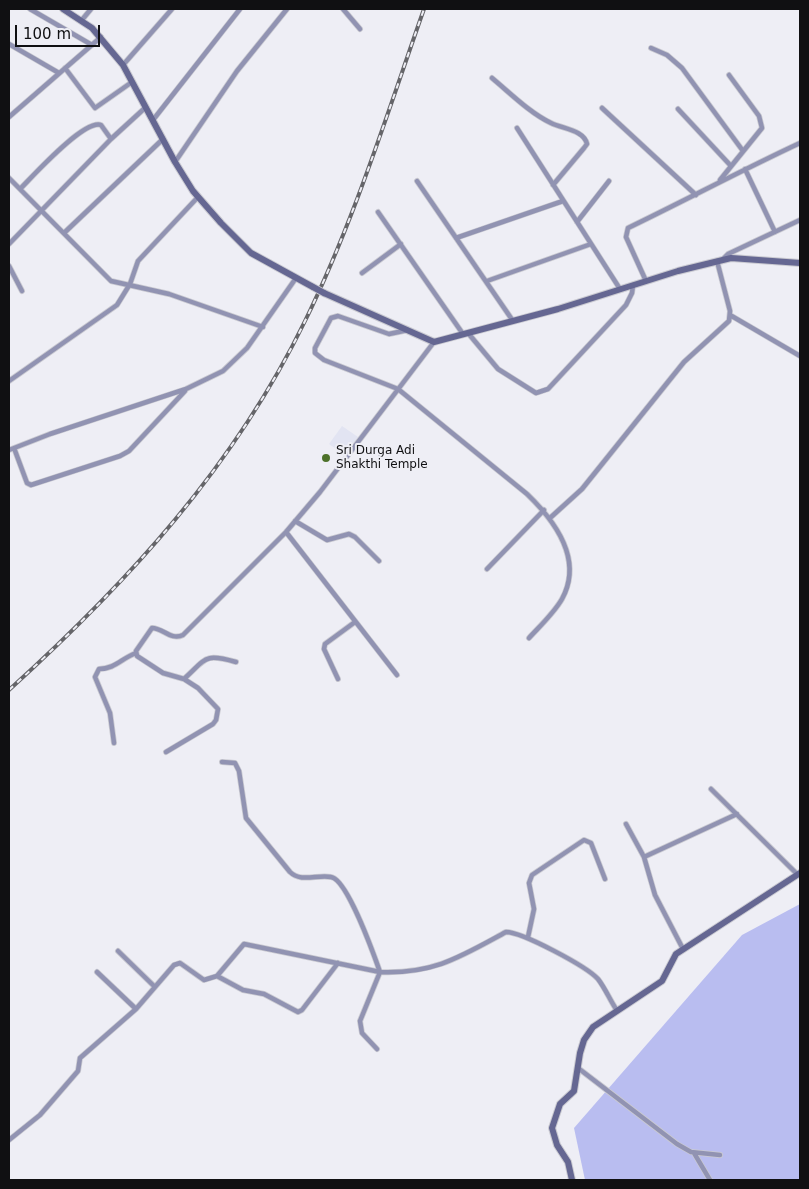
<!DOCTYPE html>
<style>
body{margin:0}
#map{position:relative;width:809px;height:1189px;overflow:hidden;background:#eeeef5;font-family:"DejaVu Sans",sans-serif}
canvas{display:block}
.frame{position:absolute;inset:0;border:10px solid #101012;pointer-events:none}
.scale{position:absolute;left:15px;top:25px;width:85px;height:22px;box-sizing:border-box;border:2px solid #101012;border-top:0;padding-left:6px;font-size:15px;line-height:18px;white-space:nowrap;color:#101012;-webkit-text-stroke:4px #eeeef5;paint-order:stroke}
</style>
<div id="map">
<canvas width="809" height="1189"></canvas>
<div class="frame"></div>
<div class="scale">100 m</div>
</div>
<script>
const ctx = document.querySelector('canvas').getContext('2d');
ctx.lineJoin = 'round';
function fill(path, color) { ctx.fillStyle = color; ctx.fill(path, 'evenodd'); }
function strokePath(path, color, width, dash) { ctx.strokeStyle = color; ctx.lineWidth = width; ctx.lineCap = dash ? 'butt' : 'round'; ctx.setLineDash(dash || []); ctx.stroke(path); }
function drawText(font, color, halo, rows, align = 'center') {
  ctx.font = font + ' "DejaVu Sans",sans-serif'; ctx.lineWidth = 4; ctx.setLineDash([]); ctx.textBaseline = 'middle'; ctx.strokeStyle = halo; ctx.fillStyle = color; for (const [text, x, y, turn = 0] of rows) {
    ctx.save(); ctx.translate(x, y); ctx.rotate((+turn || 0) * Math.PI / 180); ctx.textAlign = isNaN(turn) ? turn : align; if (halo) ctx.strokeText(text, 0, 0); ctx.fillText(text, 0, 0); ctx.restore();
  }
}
const built = new Path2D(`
 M342,426L358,437L346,456L329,444Z`);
const green = new Path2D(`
 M800,904V1180H585L574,1128L742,935Z`);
const street = new Path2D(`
 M30,9L92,45
 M343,9L360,29
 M81,21L91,9
 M9,44L59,73
 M651,48L667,55L682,68L743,151
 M123,65L172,9
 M65,68L95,108L132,82
 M492,78C510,93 530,113 551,123C563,129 584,130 587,144L584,148L553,185
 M602,108L696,195
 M678,109L731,166
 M9,117L101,37
 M153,120L240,9
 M517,128L620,289
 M175,162L237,71L287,9
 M745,169L775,232
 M9,178L111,281L169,294L263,327
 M720,180L762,128L759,116L729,75
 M417,181L513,321
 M20,189C33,176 84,119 101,125L111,139
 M378,212L463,334
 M577,222L609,181
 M64,233L163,139
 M456,238L563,201
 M9,244L111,139L146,107
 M722,260L728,254L800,220
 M9,266L22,291
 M362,273L401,244
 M487,281L591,244
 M646,281L626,237L628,228C686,200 742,170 800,143
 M730,315L800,356
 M408,330L389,334L338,316L331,318L315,348V353L324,360L398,389L527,494C554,520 584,559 562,599C554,613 540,626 529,638
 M468,333L498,369L536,393L548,389L626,305L632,293L633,285
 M9,381L117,305L130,284L138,261L198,197
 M14,448L27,483L31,485L120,456L129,451L185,391
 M9,450L50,434L186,389L223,371L247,348L296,278
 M550,518L582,489L684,362L729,321L730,311L717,261
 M295,521L327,540L349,534L355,537L379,561
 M286,532L397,675
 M487,569L544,510
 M184,679C207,658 204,653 236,662
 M338,679L324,649L325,644L355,622
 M114,743L110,713L95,677L99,669C115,669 122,658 136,653
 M166,752L213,724L216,720L218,709L198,688L184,679L163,673L137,656L136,651L152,628C163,628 171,641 183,635L286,532L320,492L434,342
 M222,762L235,763L239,771L246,818L290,872C301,883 318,874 331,877C347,879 374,955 380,972L360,1021L362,1033L377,1049
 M711,789L797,874
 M626,824L644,857L655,895L683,949
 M644,857L737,814
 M528,937L534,909L529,883L532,875L584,840L591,843L605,879
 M118,951L155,987
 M97,972L136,1009
 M217,976L243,990L264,994L298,1012L302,1010L338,963
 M578,1068L677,1144L691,1152L720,1155
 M9,1140L40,1115L78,1071L80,1058L136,1009L174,965L180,963L204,980L217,976L244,944L380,972C434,974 460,957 506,932C522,932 586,966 598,979C605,988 610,1000 616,1009
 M694,1153L710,1180`);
const secondary = new Path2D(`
 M63,9L92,28L123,65L175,162L193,191L221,223L251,253L313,287
 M324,293L434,342L558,309L678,271L731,258L800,263
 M572,1180L568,1162L557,1145L552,1128L560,1104L574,1091L580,1053L584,1040L593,1027L662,981L676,954L800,873`);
const rail = new Path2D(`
 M9,690C128,582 234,467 305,321C354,221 387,114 424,9`);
const secondaryBridge = new Path2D(`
 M313,287L324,293`);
const markers = [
 [326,458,5,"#4d712a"]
];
const poiNames = [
 ["Sri Durga Adi",336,451],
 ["Shakthi Temple",336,465]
];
fill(built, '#e2e4f2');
fill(green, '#b9bdf0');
strokePath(street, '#cacad1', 6);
strokePath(secondary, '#cacad1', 8);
strokePath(street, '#9193b2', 4.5);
strokePath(secondary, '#656792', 6);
strokePath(rail, '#656569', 4);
strokePath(rail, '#eeeef5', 2, [5.5]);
strokePath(secondaryBridge, '#cacad1', 8, []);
strokePath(secondaryBridge, '#656792', 6);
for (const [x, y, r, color] of markers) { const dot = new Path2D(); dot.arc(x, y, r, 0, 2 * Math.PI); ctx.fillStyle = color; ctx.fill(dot); strokePath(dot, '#eeeef5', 2); }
drawText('12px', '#101012', '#eeeef5', poiNames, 'left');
</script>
